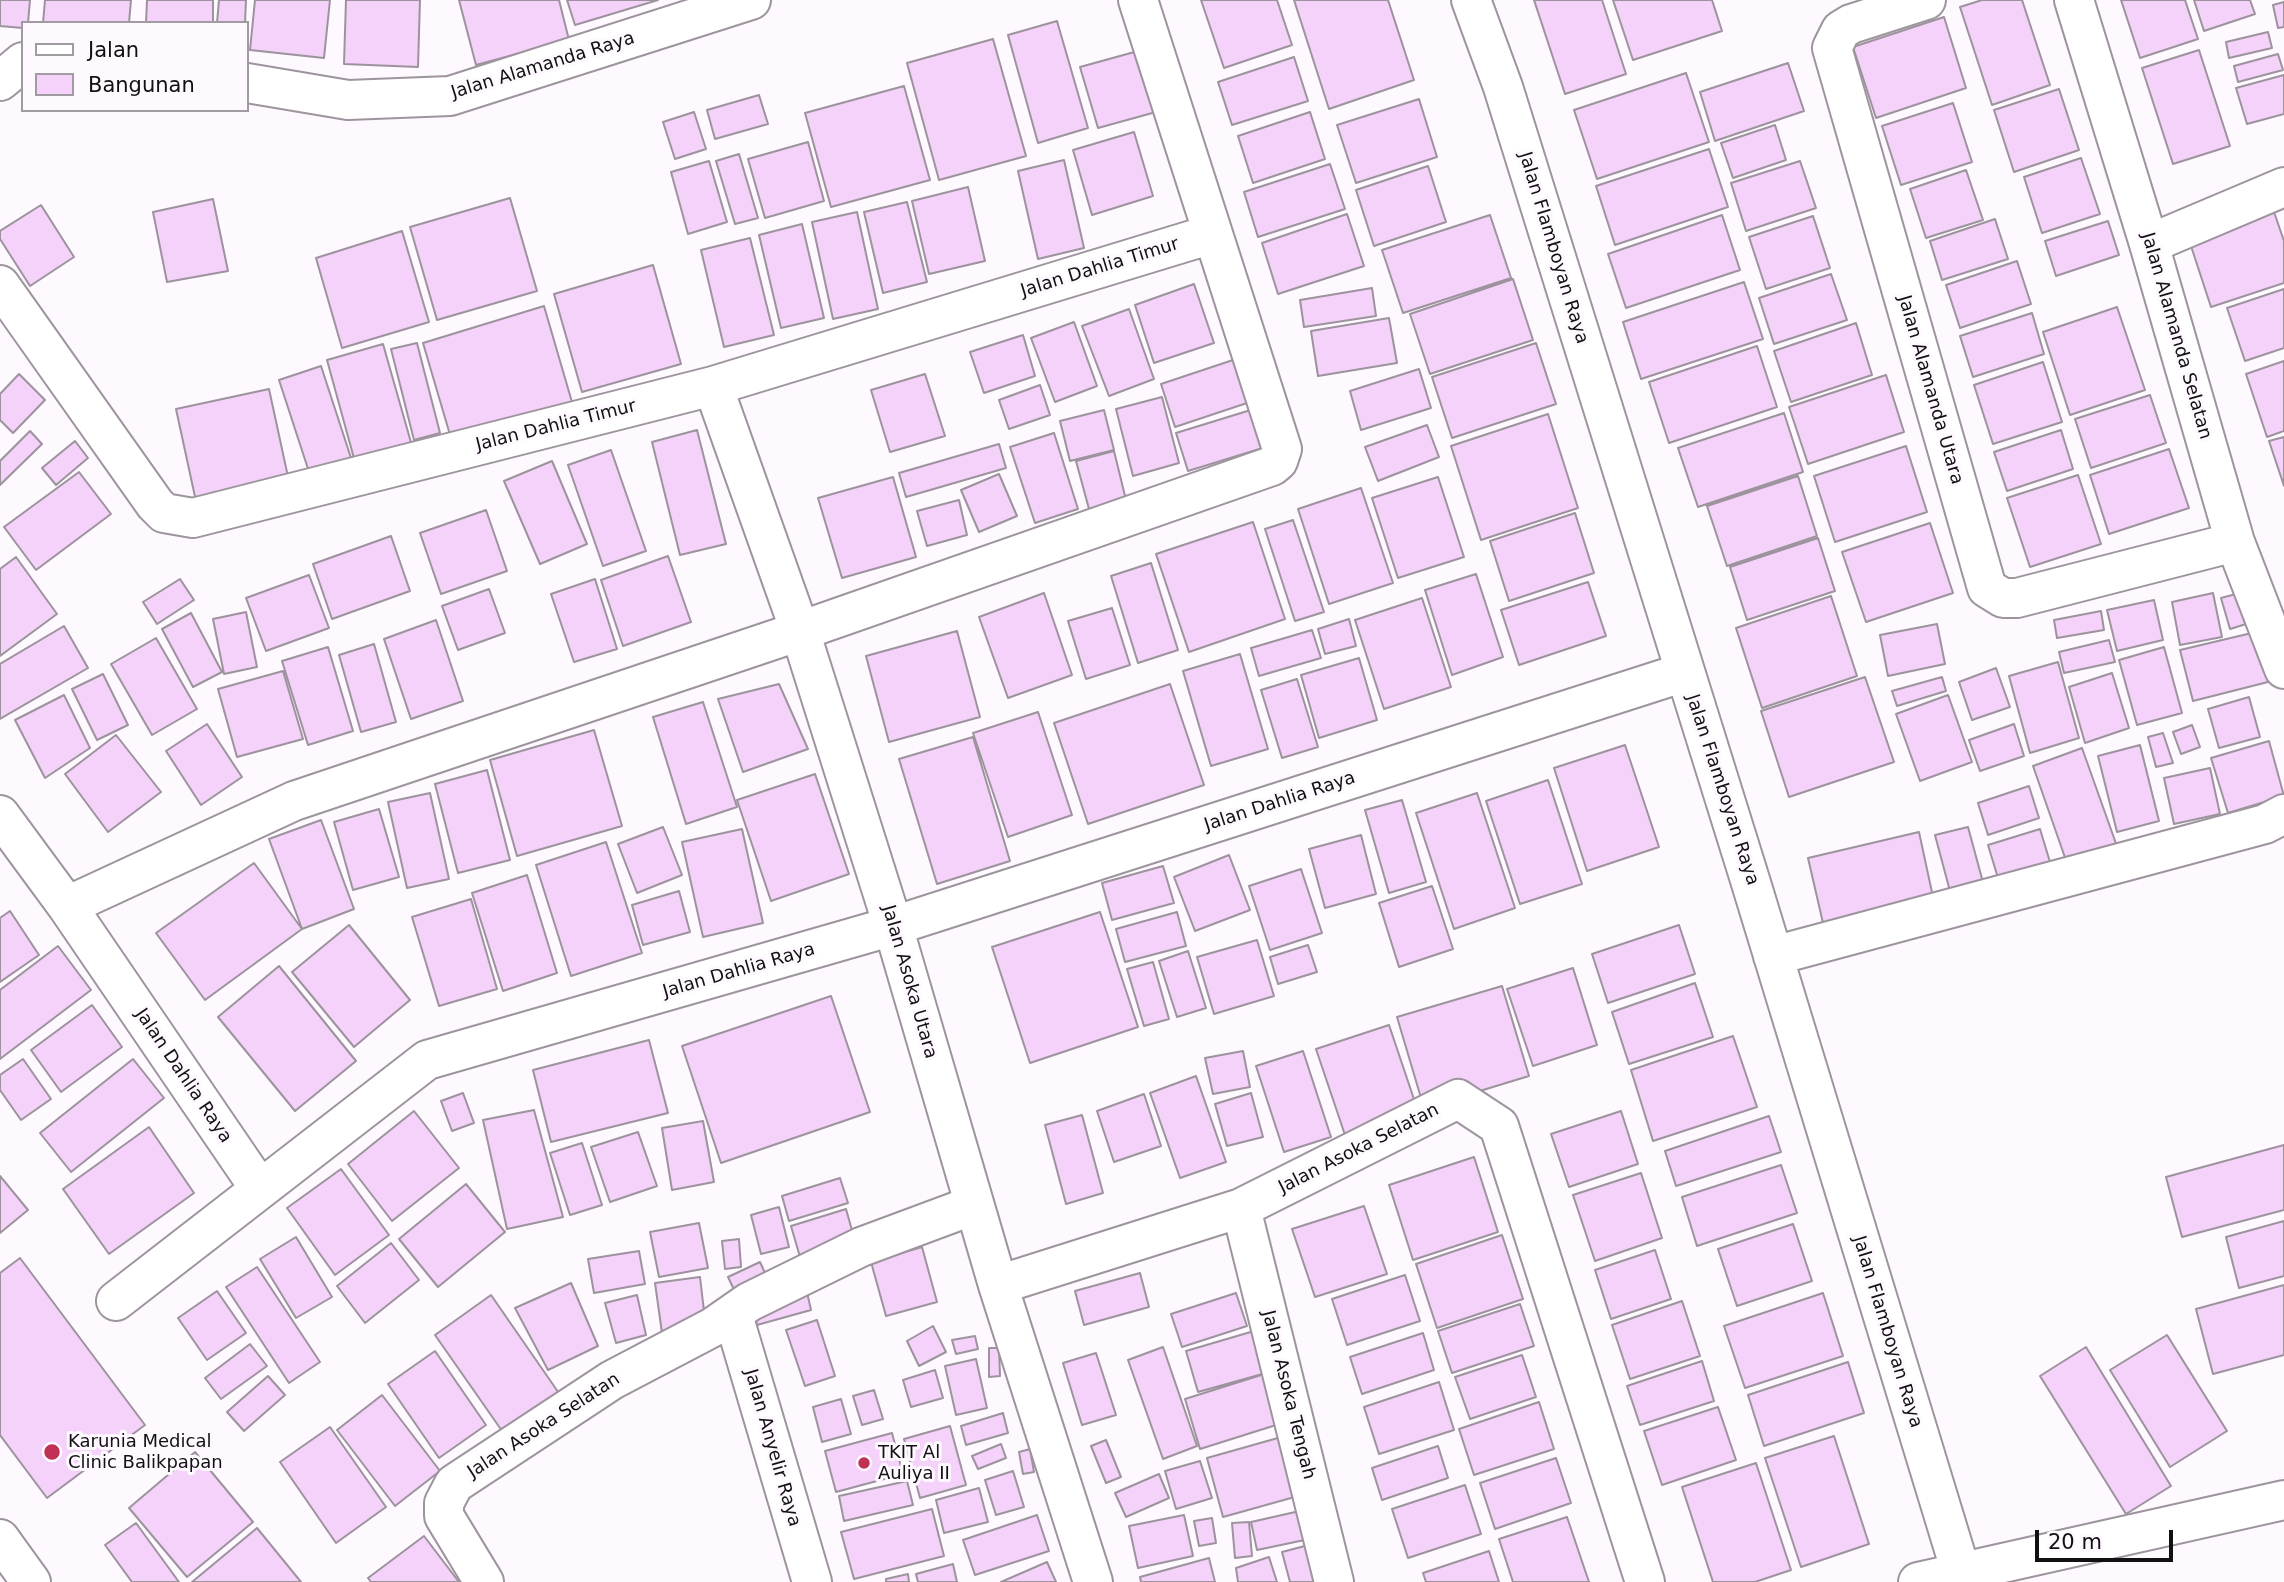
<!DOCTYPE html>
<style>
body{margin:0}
#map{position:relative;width:2284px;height:1582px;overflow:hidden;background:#fef8ff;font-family:"DejaVu Sans",sans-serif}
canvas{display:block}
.legend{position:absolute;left:21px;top:21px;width:228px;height:91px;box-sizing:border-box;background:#fef8ff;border:2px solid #a09ba1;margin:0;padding:9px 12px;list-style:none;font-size:21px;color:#131014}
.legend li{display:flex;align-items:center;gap:14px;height:35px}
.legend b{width:35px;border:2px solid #a09ba1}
.scale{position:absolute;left:2035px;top:1530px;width:138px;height:32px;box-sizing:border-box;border:4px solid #131014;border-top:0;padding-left:9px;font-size:21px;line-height:24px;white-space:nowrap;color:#131014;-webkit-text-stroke:5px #fef8ff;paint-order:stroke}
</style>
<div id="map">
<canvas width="2284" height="1582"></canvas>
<ul class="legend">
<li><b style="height:9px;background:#fff"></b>Jalan</li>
<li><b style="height:19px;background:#f4d2f9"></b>Bangunan</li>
</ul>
<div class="scale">20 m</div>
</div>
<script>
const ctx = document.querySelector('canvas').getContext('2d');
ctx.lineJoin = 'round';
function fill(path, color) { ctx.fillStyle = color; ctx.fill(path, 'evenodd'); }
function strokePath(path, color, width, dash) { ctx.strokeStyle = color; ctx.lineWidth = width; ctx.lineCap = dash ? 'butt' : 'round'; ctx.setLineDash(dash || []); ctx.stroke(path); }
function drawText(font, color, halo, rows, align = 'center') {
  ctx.font = font + ' "DejaVu Sans",sans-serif'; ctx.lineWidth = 6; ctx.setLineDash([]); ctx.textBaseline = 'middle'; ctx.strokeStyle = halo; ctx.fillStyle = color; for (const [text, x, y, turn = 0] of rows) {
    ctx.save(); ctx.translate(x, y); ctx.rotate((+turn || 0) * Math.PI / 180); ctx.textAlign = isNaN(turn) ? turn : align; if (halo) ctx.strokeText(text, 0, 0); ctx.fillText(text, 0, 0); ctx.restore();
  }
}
const building = new Path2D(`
 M0,0H30L28,23H23V28L0,26Z
 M45,0H131L129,23H43Z
 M147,0H213V23H146Z
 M219,0H246L245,23H217Z
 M255,0H330L324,58L250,50Z
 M346,0H420L418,67L344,64Z
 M459,0H559L569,40L476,65Z
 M567,0H658L575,25Z
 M1201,0H1277L1292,45L1224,68Z
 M1294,0H1388L1414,80L1329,109Z
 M1534,0H1602L1626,74L1565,94Z
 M1613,0H1712L1722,31L1633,60Z
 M1982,0H2022L2050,85L1992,105L1960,7Z
 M2121,0H2185L2198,39L2140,58Z
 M2194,0H2250L2255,14L2204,31Z
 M2284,2V27L2278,28L2273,5Z
 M1944,17L1966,88L1876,118L1853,47Z
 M1057,21L1088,128L1038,143L1008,35Z
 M2268,32L2272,48L2229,58L2226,42Z
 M993,39L1026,156L939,180L907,63Z
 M2199,50L2230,146L2173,164L2142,68Z
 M1138,51L1156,112L1098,128L1080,67Z
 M2278,54L2283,70L2238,82L2234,66Z
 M1294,57L1308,101L1232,125L1218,82Z
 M1788,63L1804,111L1715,141L1700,92Z
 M1686,73L1709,142L1597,179L1574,110Z
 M2284,75V114L2247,124L2236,88Z
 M904,86L930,180L831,207L805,113Z
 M2059,89L2079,150L2014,172L1994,110Z
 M759,95L768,124L715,139L707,110Z
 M1419,99L1437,157L1356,183L1337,125Z
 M1953,103L1972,162L1901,185L1882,126Z
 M694,112L706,149L675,159L663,122Z
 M1310,112L1325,159L1253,183L1238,136Z
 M1775,125L1786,160L1733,178L1721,143Z
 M1134,132L1153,196L1092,215L1073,150Z
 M808,142L824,201L765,218L748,159Z
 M1709,149L1728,207L1615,245L1596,186Z
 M739,154L758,218L735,224L716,161Z
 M2081,158L2100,214L2042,233L2024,177Z
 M1064,160L1084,248L1038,259L1018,171Z
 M709,161L727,222L688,234L671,172Z
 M1800,161L1816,208L1746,231L1731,183Z
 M1330,164L1345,209L1258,237L1244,192Z
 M1428,166L1446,222L1374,246L1356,190Z
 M1966,170L1983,220L1926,238L1910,189Z
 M968,187L985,261L929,274L912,201Z
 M510,198L537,291L437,320L410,227Z
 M213,199L228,271L167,282L153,212Z
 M907,202L927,282L883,293L864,212Z
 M41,205L74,257L30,286L0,239V231Z
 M857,212L878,309L833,319L812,222Z
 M2274,212L2284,241V283L2211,307L2189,240Z
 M1347,214L1364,266L1278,294L1262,243Z
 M1490,215L1511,278L1403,313L1382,250Z
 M1722,215L1740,270L1626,308L1608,254Z
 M1813,216L1830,268L1766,289L1749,237Z
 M1995,219L2008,259L1942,280L1930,241Z
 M2108,221L2119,255L2056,276L2045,241Z
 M802,224L824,318L781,328L759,235Z
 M402,231L429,322L342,348L316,258Z
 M750,238L774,335L724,347L701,250Z
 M2017,261L2031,304L1960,328L1946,285Z
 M653,265L681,364L582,392L554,294Z
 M1831,274L1847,320L1774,344L1759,298Z
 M1513,279L1533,340L1430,374L1410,314Z
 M1744,282L1763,339L1641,379L1623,322Z
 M1194,284L1214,343L1154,363L1135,305Z
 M1372,288L1376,316L1304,327L1300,300Z
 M2284,289V348L2245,361L2227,308Z
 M544,306L574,409L453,445L423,343Z
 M2117,307L2145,390L2070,415L2043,332Z
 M1129,309L1154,379L1109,396L1082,326Z
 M2032,313L2044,354L1973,377L1960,336Z
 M1389,318L1397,363L1318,376L1311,331Z
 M1074,322L1097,386L1055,402L1031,338Z
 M1856,323L1872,375L1791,402L1774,351Z
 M1023,335L1035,376L984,393L970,352Z
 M417,343L440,433L414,440L391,349Z
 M1536,343L1556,404L1452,438L1432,377Z
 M383,344L412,446L355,462L327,360Z
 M1757,346L1777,407L1669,443L1649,382Z
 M1236,359L1250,402L1175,427L1161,384Z
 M2284,361V431L2267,437L2246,374Z
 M2043,362L2062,422L1993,444L1974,385Z
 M321,366L353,464L311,478L279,380Z
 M1419,369L1431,408L1361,430L1350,391Z
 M19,374L45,400L13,433L0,420V394Z
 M925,374L945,436L890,452L871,390Z
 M1886,375L1904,432L1808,464L1789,407Z
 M1040,385L1050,415L1009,429L999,400Z
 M269,389L290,486L197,506L176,409Z
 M2150,395L2166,443L2091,468L2075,419Z
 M1162,397L1179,463L1133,476L1116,409Z
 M1254,409L1266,447L1188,471L1176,433Z
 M1104,410L1114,450L1070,461L1060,421Z
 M1784,413L1803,472L1698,507L1678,448Z
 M1548,414L1578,508L1481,540L1451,446Z
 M1427,425L1439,457L1378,481L1365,447Z
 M697,430L726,544L680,555L652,442Z
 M2061,430L2073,469L2007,491L1994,452Z
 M30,431L42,444L0,485V461Z
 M1054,433L1078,509L1035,523L1010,447Z
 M2284,437V486L2269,441Z
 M75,441L88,458L56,485L42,468Z
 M999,444L1006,468L906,497L899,473Z
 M1906,446L1927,512L1835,542L1814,476Z
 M2169,449L2189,508L2109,534L2090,475Z
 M611,450L646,551L603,566L568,465Z
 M1114,451L1126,500L1089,509L1076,461Z
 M552,461L587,544L540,564L504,481Z
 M79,472L111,514L36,570L4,527Z
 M999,474L1017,516L979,532L961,490Z
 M2078,475L2101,544L2030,567L2007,498Z
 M1798,476L1817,536L1727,566L1707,506Z
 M893,477L916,557L842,578L818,498Z
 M1438,477L1464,557L1398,578L1372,498Z
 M1361,488L1393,583L1329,604L1298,509Z
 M959,500L967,535L927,546L917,511Z
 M486,510L507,571L441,594L420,533Z
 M1575,513L1594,573L1509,601L1490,541Z
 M1293,520L1324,612L1295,621L1265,529Z
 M1253,522L1285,619L1189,652L1156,554Z
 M1930,523L1953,593L1866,622L1842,552Z
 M391,536L410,591L332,619L313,564Z
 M1818,538L1835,591L1747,620L1730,567Z
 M668,556L691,622L623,646L601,580Z
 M16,557L57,614L0,656V569Z
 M1151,563L1178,650L1138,663L1111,576Z
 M1476,574L1503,657L1452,675L1425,590Z
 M309,575L329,628L266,651L246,598Z
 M180,579L194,600L157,624L143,602Z
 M595,579L617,649L574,662L551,594Z
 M1588,582L1606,636L1519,665L1501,610Z
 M489,589L505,633L458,650L442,606Z
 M2247,591L2256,621L2230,629L2221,598Z
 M1044,593L1072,675L1008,698L979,617Z
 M2213,593L2222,637L2180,645L2172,602Z
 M1831,596L1857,676L1762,708L1736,628Z
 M1422,598L1451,687L1384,709L1355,620Z
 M2154,600L2163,640L2117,651L2107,610Z
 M1112,608L1130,665L1086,679L1068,621Z
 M2101,611L2104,630L2057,638L2054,620Z
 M246,612L257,667L224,674L213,619Z
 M191,613L222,672L193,687L162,629Z
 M1349,619L1356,646L1325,654L1318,629Z
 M436,620L463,701L411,719L384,639Z
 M1937,624L1945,664L1888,676L1880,635Z
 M64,626L88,668L0,719V664Z
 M1312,630L1321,658L1259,676L1251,648Z
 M957,631L980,717L889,742L866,656Z
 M2256,632L2268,682L2193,701L2180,650Z
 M156,638L197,709L152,735L111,664Z
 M2109,640L2115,662L2064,673L2059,652Z
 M374,644L396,722L361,732L339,655Z
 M328,647L353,731L308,745L282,661Z
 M2164,647L2182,713L2137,725L2119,660Z
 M1240,654L1268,749L1211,766L1183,671Z
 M1359,658L1377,720L1319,738L1301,675Z
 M2058,662L2079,738L2030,753L2009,676Z
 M1996,668L2010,707L1972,720L1959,682Z
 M283,671L303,739L237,757L218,689Z
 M2112,673L2129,728L2085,743L2069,687Z
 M103,674L128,725L97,740L72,689Z
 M1865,677L1894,762L1789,797L1761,711Z
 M1942,677L1946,691L1897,706L1892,691Z
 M1297,679L1318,747L1282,758L1261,690Z
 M779,684L808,749L743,772L718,699Z
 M1170,684L1204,785L1088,824L1054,723Z
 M64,695L90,748L45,778L15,720Z
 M1948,695L1972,762L1920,781L1896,714Z
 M2249,697L2260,737L2219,748L2208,709Z
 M703,702L737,807L686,824L653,717Z
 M1038,712L1072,815L1008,837L973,733Z
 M207,724L242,777L201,805L166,751Z
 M2014,724L2024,756L1980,771L1969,740Z
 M2192,725L2200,747L2181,754L2173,732Z
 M594,730L622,826L517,856L490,760Z
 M2163,733L2173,763L2156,767L2148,737Z
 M116,735L161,792L108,832L65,774Z
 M973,737L1010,861L937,884L899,759Z
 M2269,741L2284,796L2228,813L2211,758Z
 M1625,745L1659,847L1587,871L1554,768Z
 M2140,745L2159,821L2117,832L2098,756Z
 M2082,748L2119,852L2069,869L2033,766Z
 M2210,768L2220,814L2174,824L2164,778Z
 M487,770L510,860L458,873L435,784Z
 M815,774L849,874L771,901L737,800Z
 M1548,780L1582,884L1520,904L1486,801Z
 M2029,786L2039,818L1988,835L1978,803Z
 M430,793L449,879L407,888L388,802Z
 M1477,793L1515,908L1454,929L1416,813Z
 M1402,800L1426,882L1389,893L1365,810Z
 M379,809L399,877L353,890L334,822Z
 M321,820L354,909L302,929L269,839Z
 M663,827L682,875L637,893L618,844Z
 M1968,827L1984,886L1951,895L1935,835Z
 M742,829L763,923L703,937L682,842Z
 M2040,829L2053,872L2001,888L1988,845Z
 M1919,832L1933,897L1823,923L1808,858Z
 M1361,835L1376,894L1325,908L1309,849Z
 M606,842L642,953L571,976L536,865Z
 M1229,855L1250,910L1195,931L1174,877Z
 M254,863L302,929L205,1000L156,933Z
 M1163,866L1174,903L1112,920L1102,883Z
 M1301,869L1322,933L1270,950L1249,886Z
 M527,875L557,973L503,991L472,893Z
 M1432,886L1453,949L1399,967L1379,903Z
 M679,891L690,932L643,945L632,905Z
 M471,899L497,989L439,1006L412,917Z
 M10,911L39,955L0,982V918Z
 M1100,912L1138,1027L1030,1063L992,947Z
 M1177,912L1186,946L1125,962L1116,929Z
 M349,925L410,1000L354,1047L292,972Z
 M1679,925L1695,974L1608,1003L1592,954Z
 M1257,940L1274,996L1214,1014L1197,957Z
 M1308,945L1317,972L1278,984L1270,957Z
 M58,946L91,990L0,1059V990Z
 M1188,951L1206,1008L1177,1017L1159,961Z
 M1153,962L1169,1019L1144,1026L1127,969Z
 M279,966L356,1061L295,1111L218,1017Z
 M1573,968L1597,1045L1533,1066L1507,989Z
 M1695,983L1713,1037L1629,1064L1612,1012Z
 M1502,986L1529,1076L1424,1108L1397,1017Z
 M831,996L870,1112L721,1163L682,1046Z
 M92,1005L122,1047L61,1092L31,1050Z
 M1389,1025L1419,1114L1346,1138L1316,1049Z
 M1733,1036L1757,1107L1653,1141L1631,1070Z
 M649,1040L668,1113L551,1142L533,1070Z
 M1243,1051L1250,1087L1213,1094L1205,1058Z
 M1303,1051L1331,1137L1284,1152L1256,1066Z
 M23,1059L51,1099L21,1120L0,1090V1075Z
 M133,1059L164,1098L71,1172L40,1133Z
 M1196,1076L1226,1162L1180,1178L1150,1093Z
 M463,1093L474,1123L452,1131L441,1101Z
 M1251,1093L1263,1137L1227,1146L1215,1104Z
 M1144,1094L1161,1146L1114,1162L1097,1111Z
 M534,1110L563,1217L507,1229L483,1120Z
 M414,1111L459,1168L392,1221L348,1164Z
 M1621,1111L1638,1164L1569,1187L1551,1134Z
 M1082,1115L1103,1193L1066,1204L1045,1125Z
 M1769,1116L1781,1152L1676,1186L1665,1151Z
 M703,1121L714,1182L672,1190L662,1128Z
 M149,1127L194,1193L109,1254L63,1189Z
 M638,1132L657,1186L610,1202L591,1147Z
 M582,1143L602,1205L570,1215L550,1153Z
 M2284,1145V1210L2182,1237L2166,1177Z
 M1474,1157L1498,1232L1413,1260L1389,1185Z
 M1781,1165L1797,1213L1697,1246L1682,1197Z
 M341,1169L389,1235L335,1275L287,1208Z
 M1641,1173L1662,1238L1595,1261L1573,1195Z
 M0,1176L28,1210L0,1233Z
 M840,1178L848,1203L789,1221L782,1196Z
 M466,1184L505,1232L438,1287L399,1239Z
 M1364,1206L1387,1274L1315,1297L1292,1229Z
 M779,1207L789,1247L761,1254L751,1215Z
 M846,1209L857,1248L802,1264L791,1226Z
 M2284,1221V1276L2239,1288L2226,1237Z
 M699,1223L708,1268L659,1277L650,1232Z
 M1793,1224L1812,1281L1737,1306L1718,1249Z
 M1502,1235L1523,1299L1437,1328L1416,1264Z
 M296,1237L332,1297L296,1318L260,1259Z
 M739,1239L741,1267L725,1269L722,1241Z
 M391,1243L419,1280L365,1323L337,1286Z
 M922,1247L937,1302L886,1316L871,1262Z
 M1655,1250L1671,1299L1611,1319L1595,1270Z
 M639,1251L645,1284L594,1293L588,1259Z
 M20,1258L145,1425L47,1498L0,1435V1273Z
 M760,1262L770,1284L738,1298L728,1277Z
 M257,1267L320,1362L289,1383L226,1287Z
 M1140,1273L1149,1307L1084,1325L1075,1291Z
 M1405,1275L1420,1321L1347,1345L1332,1299Z
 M700,1277L706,1328L662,1333L655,1283Z
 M571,1283L598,1346L548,1370L515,1308Z
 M2284,1285V1355L2213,1374L2196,1309Z
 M806,1288L811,1310L757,1325L752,1303Z
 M217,1291L246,1333L207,1360L178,1318Z
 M1236,1293L1247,1326L1182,1347L1171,1314Z
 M1823,1293L1843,1356L1745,1388L1724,1326Z
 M491,1295L563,1399L507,1438L435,1335Z
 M637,1295L646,1335L616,1343L605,1303Z
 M1682,1301L1700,1356L1630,1379L1612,1325Z
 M1520,1304L1534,1346L1452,1373L1438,1331Z
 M817,1320L835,1376L805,1386L786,1330Z
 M933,1326L946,1352L919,1366L907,1341Z
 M1254,1331L1266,1373L1198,1392L1186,1351Z
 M1423,1333L1434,1370L1362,1394L1350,1357Z
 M2167,1335L2227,1431L2170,1467L2110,1370Z
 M975,1336L978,1349L956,1354L952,1340Z
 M250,1344L267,1366L221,1399L205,1378Z
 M1163,1347L1197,1446L1163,1459L1128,1360Z
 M2086,1347L2171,1486L2126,1514L2040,1376Z
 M989,1348H999L1000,1376L989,1377Z
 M435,1351L486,1425L439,1458L388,1384Z
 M1096,1353L1116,1415L1082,1425L1063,1363Z
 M1522,1355L1536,1397L1470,1419L1455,1377Z
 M976,1359L987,1408L956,1415L945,1366Z
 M1702,1361L1714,1401L1640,1425L1627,1386Z
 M1848,1362L1864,1413L1764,1446L1748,1395Z
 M935,1370L943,1398L911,1407L903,1380Z
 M1277,1370L1292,1420L1200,1449L1185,1399Z
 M268,1376L285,1395L244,1431L227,1412Z
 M1439,1382L1454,1430L1379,1454L1364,1407Z
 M874,1390L883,1419L862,1425L853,1396Z
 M382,1395L440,1471L395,1506L337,1430Z
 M841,1399L851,1434L822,1442L813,1407Z
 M1539,1402L1554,1449L1474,1475L1459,1429Z
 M1718,1407L1736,1460L1662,1485L1644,1431Z
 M1003,1413L1008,1433L966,1445L961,1426Z
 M950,1426L966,1485L920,1498L904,1439Z
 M330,1427L386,1507L336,1543L280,1462Z
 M892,1433L903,1474L836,1492L825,1451Z
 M1292,1434L1309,1493L1223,1517L1207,1458Z
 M1834,1436L1869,1544L1801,1567L1765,1458Z
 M1106,1440L1121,1477L1106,1483L1091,1446Z
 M1001,1444L1006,1458L978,1469L972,1456Z
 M1438,1446L1448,1478L1382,1500L1372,1468Z
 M1030,1449L1034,1472L1023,1474L1019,1452Z
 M195,1452L253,1522L187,1577L129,1508Z
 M1556,1458L1571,1503L1495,1529L1480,1483Z
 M1200,1461L1212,1498L1176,1509L1165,1471Z
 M1756,1463L1791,1570L1755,1582H1713L1682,1487Z
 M1013,1471L1024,1507L996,1515L985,1480Z
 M1159,1474L1169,1498L1126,1517L1115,1493Z
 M907,1481L913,1505L844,1521L839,1496Z
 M1465,1485L1481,1534L1408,1558L1392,1509Z
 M979,1488L988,1522L944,1533L936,1500Z
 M1313,1508L1319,1537L1257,1550L1251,1522Z
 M932,1509L944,1556L854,1579L841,1532Z
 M1037,1515L1049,1551L975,1575L963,1540Z
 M1184,1515L1193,1556L1138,1568L1129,1526Z
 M1567,1517L1589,1582H1513L1499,1539Z
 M1212,1518L1216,1543L1199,1546L1194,1521Z
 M1249,1522L1252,1556L1235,1558L1232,1523Z
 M136,1523L179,1582H132L105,1545Z
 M257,1528L301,1582H192Z
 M424,1536L459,1582H371L368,1578Z
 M1320,1542L1331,1582H1290L1282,1552Z
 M1489,1551L1499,1582H1426L1423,1573Z
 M1269,1557L1277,1582H1238L1236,1568Z
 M1209,1558L1215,1582H1141L1140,1577Z
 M1047,1562L1056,1582H1001Z
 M953,1564L957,1582H918L916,1574Z
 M908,1574L909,1582H886V1579Z`);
const street = new Path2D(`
 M1471,0L1503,87L1751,883L1964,1582
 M1926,0L1851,24L1841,30L1832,48L1987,588L2003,598H2017L2235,542
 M2074,0L2149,244L2235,542L2284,669
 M0,81L23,62
 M247,83L348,100L450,96L751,0
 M2149,244L2284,187
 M0,285L155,504L164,513L193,518L713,386L1212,234
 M713,386L800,631L893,926L998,1285L1093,1582
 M0,815L67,906L260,1189
 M67,906L294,801L800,631L1272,466L1278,461L1282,449L1138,0
 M1773,956L2265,824L2284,814
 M1241,1208L1334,1582
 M998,1285L1241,1208L1458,1099L1499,1126L1645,1582
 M116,1301L427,1060L893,926L1685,672
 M733,1315L812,1582
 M484,1582L444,1516V1503L454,1484L612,1380L713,1327L749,1302L861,1247L974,1205
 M1918,1582L2284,1500`);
const secondary = new Path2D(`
 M0,1539L31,1582`);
const markers = [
 [52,1452,9,"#c13153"],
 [864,1463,7,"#c13153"]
];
const streetNames = [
 ["Jalan Alamanda Raya",543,66,-17],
 ["Jalan Flamboyan Raya",1553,248,73],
 ["Jalan Dahlia Timur",1100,268,-17],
 ["Jalan Alamanda Selatan",2176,336,74],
 ["Jalan Alamanda Utara",1930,390,74],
 ["Jalan Dahlia Timur",556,426,-14],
 ["Jalan Flamboyan Raya",1722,790,72],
 ["Jalan Dahlia Raya",1280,802,-18],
 ["Jalan Dahlia Raya",739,971,-16],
 ["Jalan Asoka Utara",909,982,74],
 ["Jalan Dahlia Raya",183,1076,56],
 ["Jalan Asoka Selatan",1359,1149,-27],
 ["Jalan Flamboyan Raya",1887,1332,73],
 ["Jalan Asoka Tengah",1288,1395,76],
 ["Jalan Asoka Selatan",544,1426,-33],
 ["Jalan Anyelir Raya",772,1448,74]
];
const poiNames = [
 ["Karunia Medical",68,1442],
 ["Clinic Balikpapan",68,1463],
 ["TKIT Al",878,1453],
 ["Auliya II",878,1474]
];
fill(building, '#f4d2f9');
strokePath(building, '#9c939d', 2);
strokePath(street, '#9d949e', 42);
strokePath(secondary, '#9d949e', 42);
strokePath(street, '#fff', 38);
strokePath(secondary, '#fff', 38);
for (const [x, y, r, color] of markers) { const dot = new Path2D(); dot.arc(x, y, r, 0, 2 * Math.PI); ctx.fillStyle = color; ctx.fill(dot); strokePath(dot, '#fef8ff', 2.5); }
drawText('18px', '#131014', '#fef8ff', streetNames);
drawText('18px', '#131014', '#fef8ff', poiNames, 'left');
</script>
